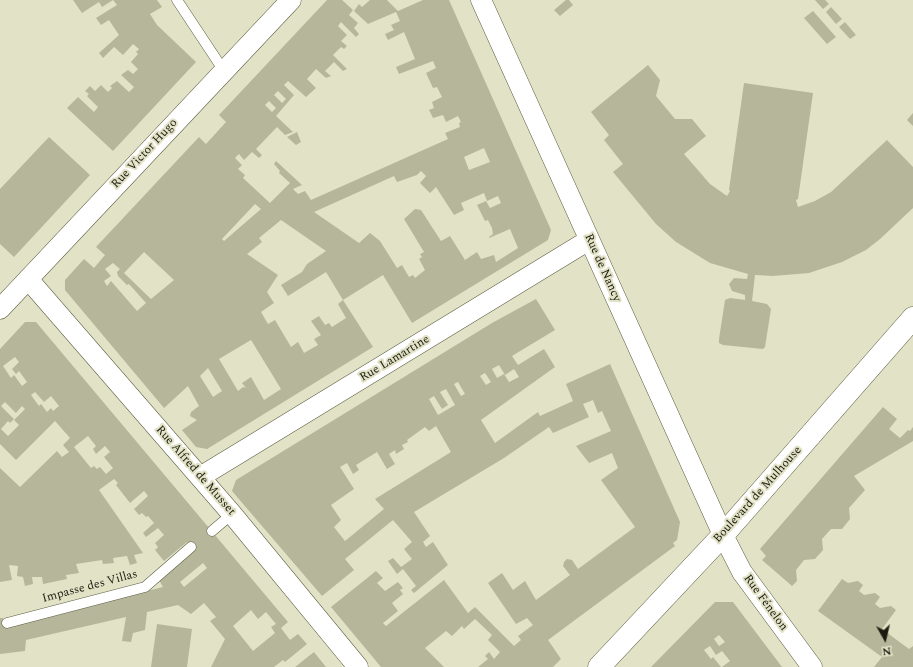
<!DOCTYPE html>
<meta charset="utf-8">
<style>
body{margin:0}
#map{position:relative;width:913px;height:667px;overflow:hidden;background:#e2e2c6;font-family:Spectral,serif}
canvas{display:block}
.north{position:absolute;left:865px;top:619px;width:40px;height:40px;-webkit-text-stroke:3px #e2e2c6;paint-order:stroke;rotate:172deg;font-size:11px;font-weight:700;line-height:16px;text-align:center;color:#1b1b11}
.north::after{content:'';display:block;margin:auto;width:14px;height:18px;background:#1b1b11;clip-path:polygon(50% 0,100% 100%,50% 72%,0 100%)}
</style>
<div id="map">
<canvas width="913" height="667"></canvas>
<div class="north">N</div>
</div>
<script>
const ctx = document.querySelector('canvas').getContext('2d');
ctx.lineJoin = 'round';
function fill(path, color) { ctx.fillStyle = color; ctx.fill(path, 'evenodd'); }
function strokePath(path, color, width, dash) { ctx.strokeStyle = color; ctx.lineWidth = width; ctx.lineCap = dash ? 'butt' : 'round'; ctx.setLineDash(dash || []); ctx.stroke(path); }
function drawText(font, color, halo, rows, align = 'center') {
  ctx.font = font + ' Spectral,serif'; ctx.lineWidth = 4; ctx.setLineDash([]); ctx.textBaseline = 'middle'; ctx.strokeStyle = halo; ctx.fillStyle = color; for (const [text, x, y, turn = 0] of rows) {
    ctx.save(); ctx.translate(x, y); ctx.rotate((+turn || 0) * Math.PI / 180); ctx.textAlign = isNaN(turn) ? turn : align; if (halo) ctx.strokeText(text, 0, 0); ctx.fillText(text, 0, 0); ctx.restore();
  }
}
const building = new Path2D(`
 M73,0H113L102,7L99,2L82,13Z
 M113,0H157L162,7L150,14L157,25L196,62L113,151L67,108L78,97L94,112L98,107L87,96L89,94L85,91L90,86L95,91L101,85L108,92L112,88L110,86L117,81L129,92L134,87L121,75L128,70L133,74L138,69L131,62L138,54L136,52L139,49L133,44L123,55L114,47L103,58L99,53L119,35L109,20L101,25L96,18L117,5Z
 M327,0H342L353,10L349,15L358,23L354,28L359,34L356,37L341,22L338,26L347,35L341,41L347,46L344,49L341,47L333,55L347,69L343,71L334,62L325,71L331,76L326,78L316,69L307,79L316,88L306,97L288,81L284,85L294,95L276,116L293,132L285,135L277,127L256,149L262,155L259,158L252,152L244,160L239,154L235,158L242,165L238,169L245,175L243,178L270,203L290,183L279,173L280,171L274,164L276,161L302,185L293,189L298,194L305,191L311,200L448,139L445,133L460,127L459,123L461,122L458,116L446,122L443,115L433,118L429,110L434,108L432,102L442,97L437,87L433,88L426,73L436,68L433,61L399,74L396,67L415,59L404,32L388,40L385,34L394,30L391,25L400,21L396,12L368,24L354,11L359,4L362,7L370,0H387L398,11L423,0H449L551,230L548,240L412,323L383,275L343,300L326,272L288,296L281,285L302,272L307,264L326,251L281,220L259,238L262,242L247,254L278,275L267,292L274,303L261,312L268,324L275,320L291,347L298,342L304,353L318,345L314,339L321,335L311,321L319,316L325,325L329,323L332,327L346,318L338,304L343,300L373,347L207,449L196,447L182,430L197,420L190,416L191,412L199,406L188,386L164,408L65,290V280L84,259L94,268L105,255L96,247L199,137L206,144L226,122L219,115ZM278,91L286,99L282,103L274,95ZM269,101L276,108L272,112L265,105ZM484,148L490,162L469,170L464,157ZM421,171L426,176L420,183L430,193L436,187L454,215L464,210L461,203L484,193L487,201L498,196L501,203L490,208L486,201L477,205L485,221L488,220L492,228L493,234L489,237V238L510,229L518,248L496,262L494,255L481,259L477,252L465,260L450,236L441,241L421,210L415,209L404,219L424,252L420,254L422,257L419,259L425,270L415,278L413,275L409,277L402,265L397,268L380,241L370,233L359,243L314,212L394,176L397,182L417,175ZM255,204L261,209L224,241L222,239ZM144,252L174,280L151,299L124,273ZM113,263L120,269L117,272L118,276L127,285L129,284L146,303L137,311L111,281L107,286L104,281L111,276L105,269ZM251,340L281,389L264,400L251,377L242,383L246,388L243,387L238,391L219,359ZM208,368L222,391L213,397L200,376Z
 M566,0H569L573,5L560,16L554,10Z
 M815,0H825L829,4L823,9Z
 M831,7L842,19L836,24L826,12Z
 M813,11L836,37L827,44L804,18Z
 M845,22L856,35L850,39L839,27Z
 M648,65L660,80L656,96L675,119H692L706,136L684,154L710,184L727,196L730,191L729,190L744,83L813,93L798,199L796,200L798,207L815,201L831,192L887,140L913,167V208L880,239L866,250L842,262L809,273L773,276L755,275L752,301L767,304L771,309L765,347L763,349L723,345L719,343V339L725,300L730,298L745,300V295L732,291L729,284L734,278L747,279L748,274L710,263L676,242L656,224L613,172L623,164L604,140L609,135L591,112Z
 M913,113V126L907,120Z
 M297,132L301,142L296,145L287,137Z
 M49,137L90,175L14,257L0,244V189Z
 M536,299L555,330L512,356L518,365L544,349L555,367L481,420L495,443L538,412L540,416L573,401L566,384L610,364L680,522L677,540L673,543L675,546L548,640L561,659L553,667H478L488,659L485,656L489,652L494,659L500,652L488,640L492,635L475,619L464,629L462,626L452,636L446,631L425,648L444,667H381L331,607L376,571L383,578L377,583L385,591L398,582L403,588L400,590L403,594L392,603L398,611L383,623L386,626L444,580L468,613L475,607L514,646L521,640L518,636L533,625L527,618L516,624L488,583L502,573L513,590L525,581L536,600L570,575L563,566L564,562L567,559L572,560L578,569L635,527L601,480L618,468L612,453L589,463L576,446L611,431L602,411L598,413L593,400L583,404L589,417L553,433L549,427L504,458L414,512L430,536L423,542L426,547L433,542L448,565L414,593L411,590L416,586L403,569L397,574L388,561L393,558L401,567L412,559L404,549L412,542L393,520L345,559L354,570L322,596L232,491L236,480L492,323ZM499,365L505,375L514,369L519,377L509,382L504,374L497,378L492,369ZM485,373L491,382L486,385L480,376ZM458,382L465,394L461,396L454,384ZM446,389L455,405L438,415L429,399L434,396L442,409L448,405L440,392ZM436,426L451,452L375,499L384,509L345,541L334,527L341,520L331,505L354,489L340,467L347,463L353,474L359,470L356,465L377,452L387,469L395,464L389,454L395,450L396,454L404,449L402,445L408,442L407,440L425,427L429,431Z
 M25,322H36L288,622L281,628L290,640L298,634L307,644L285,662L283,660L274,667H211L225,639L210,621L216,617L204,603L191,614L178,605L147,612L145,630L133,633L131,642L122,641L126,617L26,640L25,651L0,654V618H3L5,626L163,587L159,580L194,551L187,542L164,561L155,550L158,547L155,543L164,535L158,528L146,537L143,533L154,523L148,516L146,517L142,513L139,515L134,509L148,496L144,491L130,503L116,485L118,483L114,479L99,490L143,553L134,555L137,563L130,565L127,556L113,558L114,563L103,564L102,560L76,564L79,573L66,575L67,579L43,584L42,577H32L33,584L25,586L23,577L17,576L18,566L9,565L12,580L0,582V468L20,487L57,451L62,457L69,452L63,445L70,438L55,421L16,460L0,444V349ZM15,357L19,362L12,369L16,374L19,371L27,382L22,386L14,375L11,378L3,366ZM35,392L44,402L51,396L59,406L53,411L51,408L47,412L41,404L39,406L31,395ZM5,402L16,413L22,406L25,409L14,420L19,425L8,436L1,429L8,421L10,423L14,419L1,406ZM88,436L96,446L93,449L96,454L105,446L110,452L104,457L113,468L106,474L100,467L97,469L94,466L91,468L74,447ZM203,563L207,568L184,587L180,582ZM251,610L258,619L266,612L276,624L271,627L275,633L253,651L233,626Z
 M883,407L897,419L889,429L900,438L908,430L910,431L913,427V441L854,476L865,490L849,508L850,519L842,529H831L822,539L823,550L815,559L804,560L796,570L797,581L792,586L762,560L766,556L760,549Z
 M842,579L848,583L858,581L863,585L859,591L864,595L875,593L880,597L875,604L880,608L891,606L896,610L882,629L909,649L913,646V667H874L882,657L818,611Z
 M715,602H733L782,667H722L730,661L722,651L716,655L710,646L704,650L711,659L713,657L721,667H651ZM719,635L725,642L719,646L714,639Z
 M157,624L192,629L187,667H151Z
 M314,652L326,667H295Z`);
const service = new Path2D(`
 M177,0L224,71
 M212,531L232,514
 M7,623L145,587L191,547`);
const minor = new Path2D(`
 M481,0L723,535L742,572L812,667
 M28,279L232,514L358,667
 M0,309L291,0
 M200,477L589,240`);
const tertiary = new Path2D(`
 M599,667L723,535L913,318`);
const streetNames = [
 ["Rue Victor Hugo",145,154,-47],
 ["Rue de Nancy",602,268,66],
 ["Rue Lamartine",395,359,-31],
 ["Rue Alfred de Musset",195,471,49],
 ["Boulevard de Mulhouse",758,495,-48],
 ["Impasse des Villas",90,587,-15],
 ["Rue Fénelon",765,603,54]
];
fill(building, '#b6b69a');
strokePath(service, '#5e5e45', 11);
strokePath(minor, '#5e5e45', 21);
strokePath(tertiary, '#5e5e45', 23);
strokePath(service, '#fff', 10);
strokePath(minor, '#fff', 20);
strokePath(tertiary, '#fff', 22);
drawText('12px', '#1b1b11', '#e2e2c6', streetNames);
</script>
